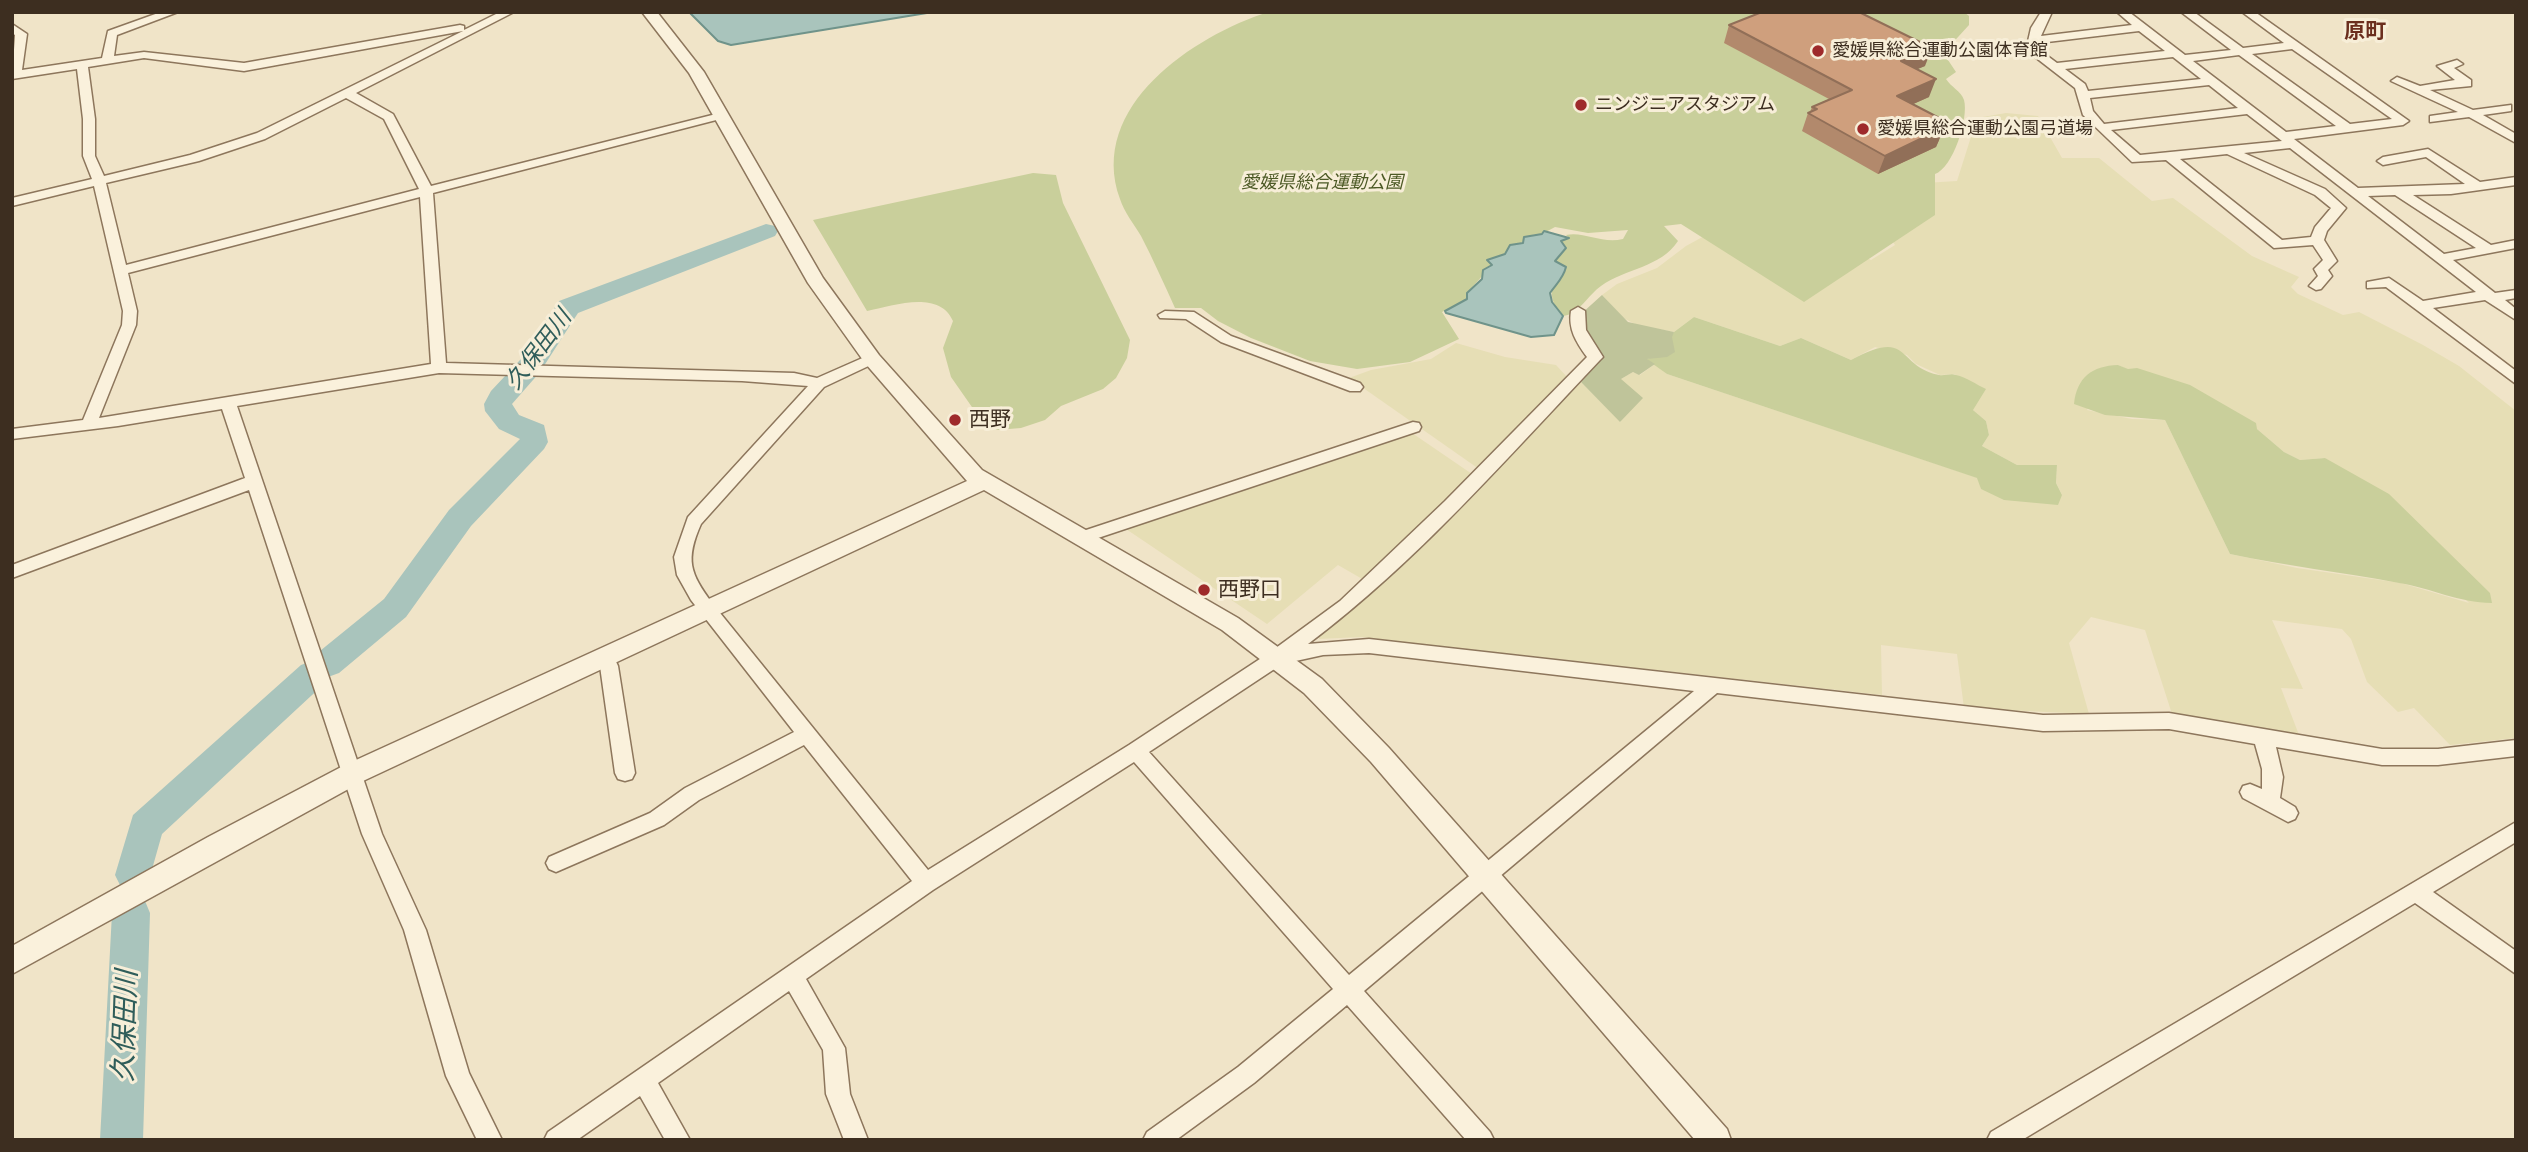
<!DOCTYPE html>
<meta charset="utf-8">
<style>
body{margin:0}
#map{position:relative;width:2528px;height:1152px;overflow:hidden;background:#f0e4c8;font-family:"PT Serif",serif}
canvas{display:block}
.frame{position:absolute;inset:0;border:14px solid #3d2e20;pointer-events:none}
</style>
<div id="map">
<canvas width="2528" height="1152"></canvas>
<div class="frame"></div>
</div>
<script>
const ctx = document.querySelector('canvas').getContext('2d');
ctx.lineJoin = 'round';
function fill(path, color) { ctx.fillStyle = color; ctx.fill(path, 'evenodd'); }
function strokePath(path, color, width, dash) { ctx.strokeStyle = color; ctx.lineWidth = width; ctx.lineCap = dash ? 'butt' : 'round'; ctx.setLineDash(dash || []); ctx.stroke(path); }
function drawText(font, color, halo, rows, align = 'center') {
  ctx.font = font + ' "PT Serif","Noto Sans JP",serif'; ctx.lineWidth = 6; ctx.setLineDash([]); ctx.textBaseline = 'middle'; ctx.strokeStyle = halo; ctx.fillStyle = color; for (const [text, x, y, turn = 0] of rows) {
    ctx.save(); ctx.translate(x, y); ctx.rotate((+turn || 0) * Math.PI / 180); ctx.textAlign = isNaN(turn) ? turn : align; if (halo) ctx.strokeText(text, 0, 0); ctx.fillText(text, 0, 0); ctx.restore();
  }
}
const farmland = new Path2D(`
 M2006,113L2038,116L2062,158H2099L2152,201L2173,198L2252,256L2299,277L2291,287L2298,294L2343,315L2359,312L2423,345L2459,366L2516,411V738L2450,745L2414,708L2398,712L2367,682L2351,639L2342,629L2272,620L2303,689L2281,688L2299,735L2172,714L2145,630L2091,617L2069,643L2089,714L1964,708L1957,654L1881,645L1882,695L1412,643L1361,637L1319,639V632L1581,382L1621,422V379L1633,372L1640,375L1655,364L1667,374L1978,478L1981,489L2062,495L2056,483L2057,465H2017L1982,446L1989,435L1986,421L1973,410L1955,374L1940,375L1916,364L1907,355L1875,347L1851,360L1801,338L1780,346L1694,317L1674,332L1637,325L1623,318L1602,295L1617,284L1657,268L1686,246L1761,205L1871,260L1895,245L1871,210L1924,183L1957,181L1977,118ZM2118,365L2257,429L2284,452L2300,460L2325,458L2469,603L2401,583L2297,568L2230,554L2165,420L2132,419L2087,410Z
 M1456,343L1505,357L1556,365L1568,378L1479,469L1349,378L1371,370L1431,359Z
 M1412,433L1472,474L1450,500L1364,580L1338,565L1267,624L1126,529Z`);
const green = new Path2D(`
 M1268,12H1964L1969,16V25L1948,48L1946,57L1956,72L1946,79C1951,87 1961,91 1964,100C1969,118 1953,168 1935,174V215L1804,302L1681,224L1664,226L1678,241C1660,268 1626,268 1601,286C1589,294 1578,315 1563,316C1546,299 1552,286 1558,265L1555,261L1564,249L1561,241L1568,237L1566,235C1584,231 1601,244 1623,239L1628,230L1588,233L1555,227L1542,234L1532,235L1505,254L1487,260L1492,265L1467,293V299L1442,312L1459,339L1410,362L1357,369L1310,361L1251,338L1218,321L1201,308H1175C1164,284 1153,259 1141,236C1134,224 1124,212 1120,199C1087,106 1194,36 1268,12Z
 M1033,173L1056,175L1063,203L1130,340L1127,358L1116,378L1103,389L1061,406L1045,420L1021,428L997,430L981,420L951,377L943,348L953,321C939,289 892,306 867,311L813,220Z
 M1694,317L1780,346L1801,338L1851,360C1912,327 1895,366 1939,375C1945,376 1951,373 1956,375C1966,377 1977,385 1986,389L1973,410L1986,421L1989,435L1982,446L2017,465H2057L2056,483L2062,495L2058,505L2004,500L1981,489L1977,478L1667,374L1646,359L1655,357L1674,332Z
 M2118,365L2128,369L2137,368L2190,385L2256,423L2257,429L2284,452L2300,460L2325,458L2389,494L2490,593L2492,603C2459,603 2431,588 2399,583C2342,572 2286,566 2230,554L2165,420L2105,415L2074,404C2077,377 2092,366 2118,365Z`);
const cemetery = new Path2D(`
 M1602,295L1628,322L1674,332L1672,337L1675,352L1667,357L1647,359L1655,364L1639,375L1633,372L1621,379L1643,398L1620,422L1581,382L1601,359L1586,337L1581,314Z`);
const water = new Path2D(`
 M689,12H933L731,45L718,41Z
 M1544,231L1569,238L1561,241L1566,248L1555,261L1566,267C1563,279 1556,284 1550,293L1552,302L1563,316L1554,335L1531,337L1446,313L1445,311L1467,299V293L1482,279L1483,270L1492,265L1487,260L1505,254L1510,245L1523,243L1524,237L1542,234Z`);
const river = new Path2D(`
 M766,224L775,226L778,231L775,236L578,313L540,372L512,404L519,415L544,425L548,442L544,449L471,526L406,617L339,673L328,677L325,683L162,834L147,887L134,892L121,887L115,875L133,815L301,665L312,661L315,655L384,599L449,510L520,439L499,429L485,411L484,404L491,391L520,360L559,301Z
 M131,896L145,901L150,913L143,1140H100L112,913L117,901Z`);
const minor = new Path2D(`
 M161,12H178L117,35L114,56L144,52L244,63L460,25L464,26V30L500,12H514L356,93L393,114L431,186L724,112V118L433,193L446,363L794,373L817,378L867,356H877L880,359L877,362L824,387L701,524C685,560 690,573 712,603L928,870L1129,745L1269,653L1340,601L1445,501L1587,357C1576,342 1568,329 1571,311L1578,307L1585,311L1586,330L1603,357L1600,360C1507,458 1416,563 1308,644L1369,639L2043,715L2169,713L2382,749H2438L2516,740V756L2438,765H2382L2276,747L2283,777L2280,798L2295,807L2298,813L2295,819L2288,822L2243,798L2240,792L2243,786L2250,784L2262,789V769L2255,744L2169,729L2043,731L1717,693L1364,991L1490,1132L1494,1140H1466L1347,1005L1254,1083L1176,1140H1143L1147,1132L1238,1067L1333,989L1134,762L933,890L806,979L845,1048L850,1094L868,1140H844L826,1094L823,1050L789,991L658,1083L690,1140H665L640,1096L577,1140H544L548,1132L912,881L804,745L699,800L664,825L556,872L549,869L546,863L549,857L650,813L685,788L794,732L691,600L677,575L674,557L688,517L808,386L742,381L439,373L237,406L382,834L426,930L469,1073L502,1140H477L446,1076L404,930L362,834L249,490L12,578V565L245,478L222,409L118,426L12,439V429L83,420L122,325L123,311L94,186L12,206V198L92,179L83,156V119L77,69L12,79L15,35L12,33V24L27,34L22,70L102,58L108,31ZM463,31L257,133L190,155L104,176L95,156V119L88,67L144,58L244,71ZM346,98L384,119L419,189L126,265L106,183L199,161L265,139ZM420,197L431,364L99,418L136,325L137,311L128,273ZM1369,653L1694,691L1349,975L1149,752L1282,664L1323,655Z
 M2041,12H2052L2041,36L2132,25L2117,12H2129L2185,55L2231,50L2181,12H2194L2243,48L2284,43L2242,12H2255L2409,121L2403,125L2294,139L2358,188L2465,184L2426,157L2383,165L2377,161L2383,157L2428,149L2480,182L2516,177V185L2451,194L2413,195L2491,245L2516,240V248L2453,260L2495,293L2516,290V298L2505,300L2516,309V320L2485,300L2433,308L2516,371V384L2386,287L2367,288V282L2389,278L2423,301L2476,292L2290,148L2244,153L2325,189L2346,208L2327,231L2324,240L2337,261L2328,270L2332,276L2321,289L2316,290L2309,286L2318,276L2314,269L2323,260L2313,245L2274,248L2166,160L2132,162L2083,115L2075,88L2026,50L2031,28ZM2139,31L2165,51L2057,63L2038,49L2039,43ZM2292,49L2392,119L2350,124L2252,54ZM2239,55L2336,126L2286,132L2193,61ZM2173,57L2201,79L2088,91L2085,84L2065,69ZM2209,85L2238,108L2104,124L2093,111L2090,98ZM2247,114L2282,141L2140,155L2111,130ZM2227,154L2315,195L2331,208L2315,227L2311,237L2282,240L2180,159ZM2395,195L2476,248L2444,254L2368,196Z
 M2457,60L2463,64L2454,68L2471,80V86L2430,90L2473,110L2511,105V111L2483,115L2516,134V143L2469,117L2430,122V116L2458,112L2391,81L2397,77L2420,86L2455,80L2437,66Z
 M1165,311L1194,312L1231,336L1360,383L1363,387L1360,391H1350L1221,342L1186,319L1160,318L1158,315Z
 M1413,422L1419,423L1421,427L1419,431L1083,543L1074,537L1077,533Z
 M604,649L611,651L618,666L635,773L632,779L625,781L618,779L615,773L600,666L595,656L597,651Z
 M2516,822V842L2433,892L2516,951V974L2415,903L2022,1140H1987L1991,1132Z`);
const tertiary = new Path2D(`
 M642,12H657L704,72L823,278L879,355L982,470L1238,618L1322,679L1389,748L1727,1129L1731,1140H1695L1371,762L1304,693L1222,630L984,490L363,781L12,974V946L208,837L345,765L967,481L865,363L808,283L689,73Z`);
const wall = new Path2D(`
 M1729,25L1925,66L1917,69L1929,97L1913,104L1939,140L1936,147L1878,174L1802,131L1808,113L1810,112L1812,107L1829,99L1724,43Z`);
const shadedWall = new Path2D(`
 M1932,48L1925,66L1894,79L1901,61Z
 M1936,79L1929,97L1891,114L1897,96Z
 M1947,122L1936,147L1878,174L1885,156Z`);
const building = new Path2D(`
 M1762,12H1859L1932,48L1901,61L1936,79L1897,96L1947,122L1938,126L1943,128L1885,156L1808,113L1817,109L1812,107L1852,90L1729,25Z`);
const markers = [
 [1818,51,7,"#9e2a2b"],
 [1581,105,7,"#9e2a2b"],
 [1863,129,7,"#9e2a2b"],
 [955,420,7,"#9e2a2b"],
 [1204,590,7,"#9e2a2b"]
];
const farPoinames = [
 ["愛媛県総合運動公園体育館",1832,51],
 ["ニンジニアスタジアム",1595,105],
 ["愛媛県総合運動公園弓道場",1877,129]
];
const farParknames = [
 ["愛媛県総合運動公園",1322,183]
];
const farQuarternames = [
 ["原町",2365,32]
];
const poiNames = [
 ["西野",969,420],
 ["西野口",1218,590]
];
const waterNames = [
 ["久保田川",539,350,-53]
];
const nearWaternames = [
 ["久保田川",126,1026,-88]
];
fill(farmland, '#e6deb5');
fill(green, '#c9cf9b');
fill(cemetery, '#bfc49a');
fill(water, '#a9c4bc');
strokePath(water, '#6f938a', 2);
fill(river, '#a9c4bc');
strokePath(minor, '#8d765c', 3);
strokePath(tertiary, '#8d765c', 3);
fill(minor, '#faf1dc');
fill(tertiary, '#faf1dc');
fill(wall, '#b2896c');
fill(shadedWall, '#916f58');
fill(building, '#cf9f7d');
strokePath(building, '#916f58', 2);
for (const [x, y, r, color] of markers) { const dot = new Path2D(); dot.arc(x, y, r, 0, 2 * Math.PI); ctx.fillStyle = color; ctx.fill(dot); strokePath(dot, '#f7eed8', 2.5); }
drawText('18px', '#3d2e20', '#f7eed8', farPoinames, 'left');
drawText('italic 18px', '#4d5a26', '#f7eed8', farParknames);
drawText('bold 21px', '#6b2e1e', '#f7eed8', farQuarternames);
drawText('21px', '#3d2e20', '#f7eed8', poiNames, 'left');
drawText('italic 23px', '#2f5d5a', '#f7eed8', waterNames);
drawText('italic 28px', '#2f5d5a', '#f7eed8', nearWaternames);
</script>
